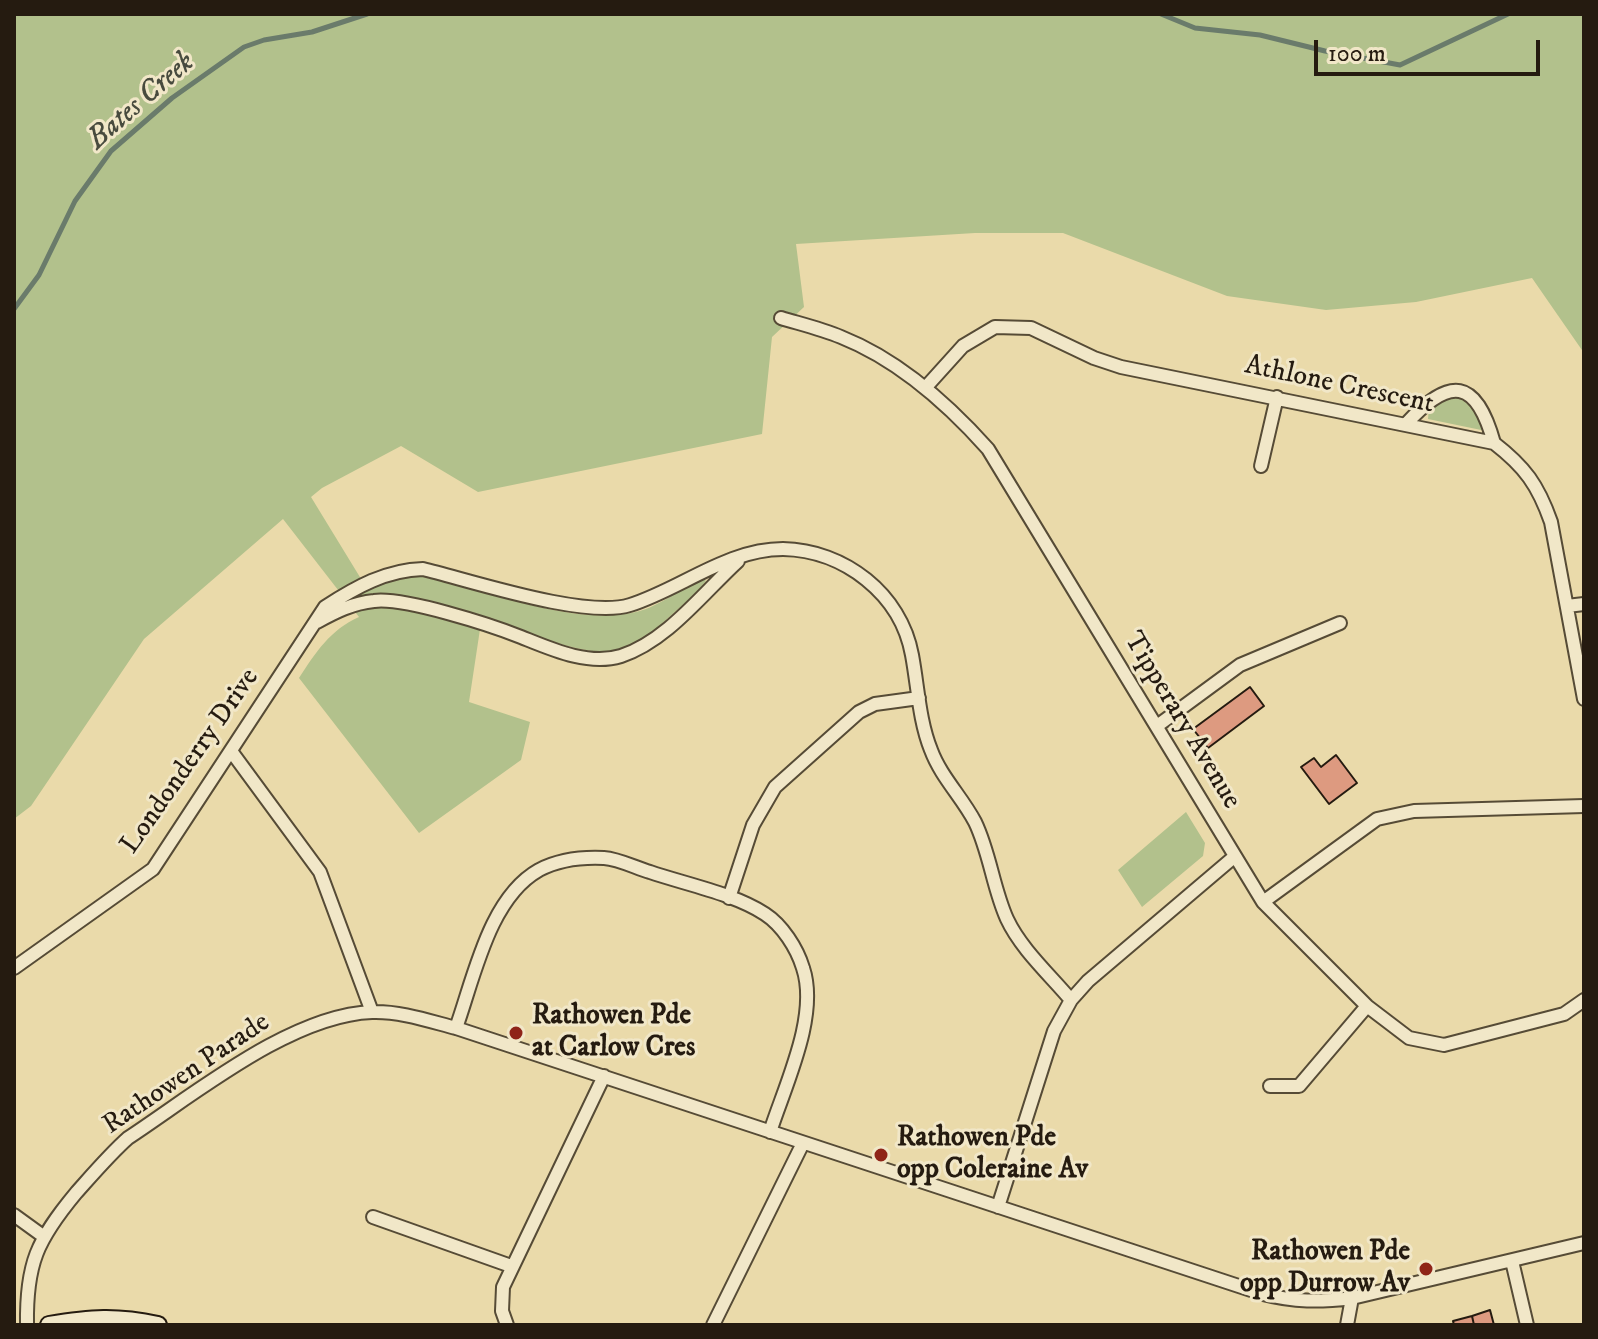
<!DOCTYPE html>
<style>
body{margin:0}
#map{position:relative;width:1598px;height:1339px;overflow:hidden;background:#eadaaa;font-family:"IM FELL DW Pica",serif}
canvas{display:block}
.frame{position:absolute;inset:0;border:16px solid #251b10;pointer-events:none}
.scale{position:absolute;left:1314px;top:40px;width:226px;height:36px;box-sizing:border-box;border:4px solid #251b10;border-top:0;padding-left:10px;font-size:24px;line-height:28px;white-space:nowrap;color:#251b10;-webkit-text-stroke:6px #f1e7c8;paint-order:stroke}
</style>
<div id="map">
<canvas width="1598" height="1339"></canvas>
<div class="frame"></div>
<div class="scale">100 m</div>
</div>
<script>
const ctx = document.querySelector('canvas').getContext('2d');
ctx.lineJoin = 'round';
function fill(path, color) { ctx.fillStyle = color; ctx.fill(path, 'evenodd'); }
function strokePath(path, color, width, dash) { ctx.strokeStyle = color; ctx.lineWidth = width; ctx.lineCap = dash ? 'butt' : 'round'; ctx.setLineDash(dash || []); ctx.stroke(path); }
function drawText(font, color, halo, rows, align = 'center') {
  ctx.font = font + ' "IM FELL DW Pica",serif'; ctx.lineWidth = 6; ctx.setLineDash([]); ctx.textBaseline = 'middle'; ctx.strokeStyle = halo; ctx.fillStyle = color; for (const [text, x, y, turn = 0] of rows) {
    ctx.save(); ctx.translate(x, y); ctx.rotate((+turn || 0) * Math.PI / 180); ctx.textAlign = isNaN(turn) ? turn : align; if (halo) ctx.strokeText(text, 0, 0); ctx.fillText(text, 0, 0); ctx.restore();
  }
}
const green = new Path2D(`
 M14,14H1584V353L1532,278L1416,302L1326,310L1227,296L1063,233H975L796,244L804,307L772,337L762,434L478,492L401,446L322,488L311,497L366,587L407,576L423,577C488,589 565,625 631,613C657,609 679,589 703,578L706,581C694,596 680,607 666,620C652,632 638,645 620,650C584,660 517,627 482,616L469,702L530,722L521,760L419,833L299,678C316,652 330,630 359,617L283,519L144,639L31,806L14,819Z
 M1457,396L1475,407L1486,431L1428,419L1429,408L1439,401Z
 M1186,812L1205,843L1203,856L1142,907L1118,870Z`);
const stream = new Path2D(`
 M1161,14L1195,28L1260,35L1325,51L1400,65L1508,14
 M14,309L39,275L75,201L111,151L172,98L244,47L264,40L312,32L367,14`);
const building = new Path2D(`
 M1250,687L1264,706L1208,748L1193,729Z
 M1336,755L1357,783L1329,804L1301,767L1314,758L1321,767Z
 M1490,1310L1494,1325H1474L1472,1316Z
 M1472,1316L1474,1325H1454L1453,1321Z`);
const street = new Path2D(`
 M781,318C801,324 822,329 841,337C899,360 947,403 988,449L1263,902L1367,1006L1409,1038L1444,1045L1564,1014L1584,1000
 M926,387L963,346L995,327L1031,328L1094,358L1121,367L1494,443C1525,467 1538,485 1551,522L1584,699
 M1406,424C1450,376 1476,378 1494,443
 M1261,466L1277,397
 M1567,606L1584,604
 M317,622C335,612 353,603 374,601C404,597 491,625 521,637C551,649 588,666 621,656C667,641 703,593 738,561
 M1157,726L1240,665L1340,623
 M231,751L320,872L372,1012
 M729,898L753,825L775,787L859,712L875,704L919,698
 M1263,902L1377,819L1414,811L1584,806
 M14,968L153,869L325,607C356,587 386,570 423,569C472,581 586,619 630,605C681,589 727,549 783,549C844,550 901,594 912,655C918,687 919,720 931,750C941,777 962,797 975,822C990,853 993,888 1007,919C1021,949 1050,975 1071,1000
 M456,1028C474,978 489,898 539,870C558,860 583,857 604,858C619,859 636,868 650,872C685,884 735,894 765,914C782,925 797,948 803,968C819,1016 785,1085 770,1132
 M1270,1086H1299L1367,1006
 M998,1207L1054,1031L1071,1000L1088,981L1234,857
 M14,1215L43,1236
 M373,1217L511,1266
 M1512,1261L1527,1325
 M27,1325C26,1264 37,1240 76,1193C93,1174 109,1155 128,1138C195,1094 291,1015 372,1012C400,1011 429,1021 456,1028L1263,1294C1294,1302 1320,1302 1352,1298L1584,1243
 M507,1325L502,1311L503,1287L604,1076
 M713,1325L803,1143
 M1347,1325L1352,1298`);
const secondary = new Path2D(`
 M49,1325C91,1318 116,1316 158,1325`);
const markers = [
 [516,1033,8,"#8f2418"],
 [881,1155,8,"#8f2418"],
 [1426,1269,8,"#8f2418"]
];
const streetNames = [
 ["Athlone Crescent",1339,386,12],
 ["Tipperary Avenue",1181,721,59],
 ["Londonderry Drive",191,762,-55],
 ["Rathowen Parade",187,1075,-34]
];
const poiNames = [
 ["Rathowen Pde",532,1017],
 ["at Carlow Cres",532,1049],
 ["Rathowen Pde",897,1139],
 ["opp Coleraine Av",897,1171],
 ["Rathowen Pde",1410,1253,"right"],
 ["opp Durrow Av",1410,1285,"right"]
];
const waterNames = [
 ["Bates Creek",142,102,-41]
];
fill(green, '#b2c18c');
strokePath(stream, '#6a7b6b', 5);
fill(building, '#dd9a80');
strokePath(building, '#251b10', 2);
strokePath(street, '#564b36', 16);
strokePath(secondary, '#251b10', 20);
strokePath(street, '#f1e7c8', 12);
strokePath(secondary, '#f1e7c8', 16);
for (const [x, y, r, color] of markers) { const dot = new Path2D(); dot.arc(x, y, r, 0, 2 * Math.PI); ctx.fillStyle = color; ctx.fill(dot); strokePath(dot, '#f1e7c8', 3); }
drawText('28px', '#251b10', '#f1e7c8', streetNames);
drawText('bold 28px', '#251b10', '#f1e7c8', poiNames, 'left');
drawText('italic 30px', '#484b3e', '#f1e7c8', waterNames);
</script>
